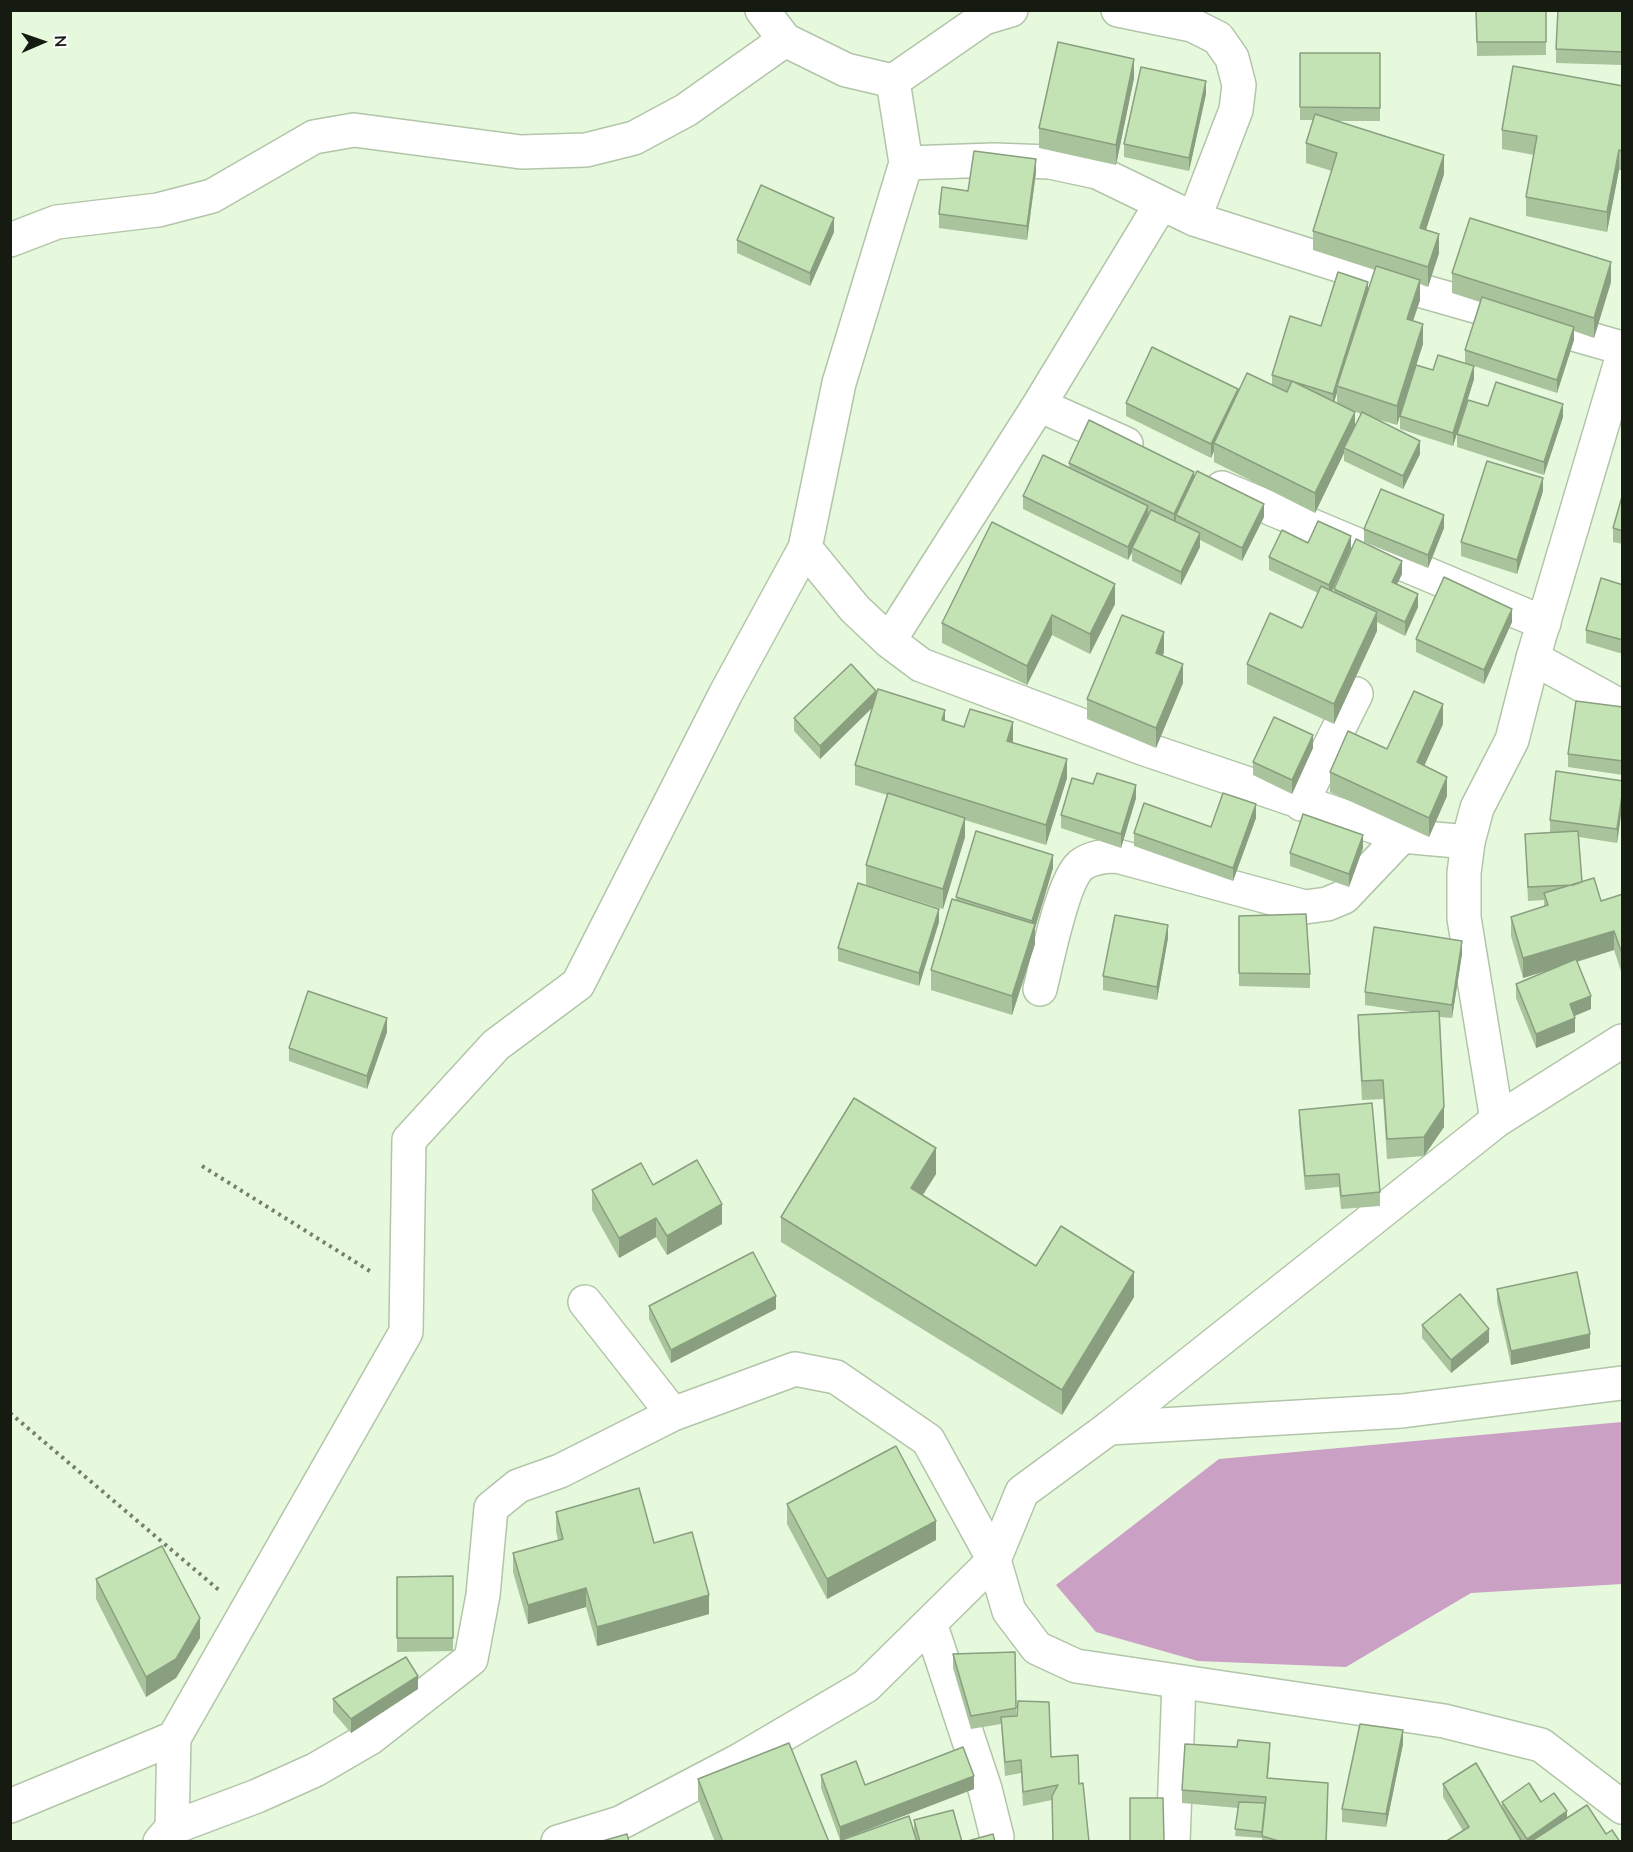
<!DOCTYPE html>
<style>
body{margin:0}
#map{position:relative;width:1633px;height:1852px;overflow:hidden;background:#e6f9dc;font-family:"Nunito Sans",sans-serif}
canvas{display:block}
.frame{position:absolute;inset:0;border:12px solid #151b11;pointer-events:none}
.north{position:absolute;left:12px;top:12px;width:60px;height:60px;-webkit-text-stroke:4px #fff;paint-order:stroke;rotate:88deg;font-size:16px;font-weight:700;line-height:24px;text-align:center;color:#151b11}
.north::after{content:'';display:block;margin:auto;width:21px;height:27px;background:#151b11;clip-path:polygon(50% 0,100% 100%,50% 72%,0 100%)}
</style>
<div id="map">
<canvas width="1633" height="1852"></canvas>
<div class="frame"></div>
<div class="north">N</div>
</div>
<script>
const ctx = document.querySelector('canvas').getContext('2d');
ctx.lineJoin = 'round';
function fill(path, color) { ctx.fillStyle = color; ctx.fill(path, 'evenodd'); }
function strokePath(path, color, width, dash) { ctx.strokeStyle = color; ctx.lineWidth = width; ctx.lineCap = dash ? 'butt' : 'round'; ctx.setLineDash(dash || []); ctx.stroke(path); }
const forest = new Path2D(`
 M1622,1422V1584L1471,1593L1346,1667L1198,1661L1096,1632L1056,1585L1219,1459Z`);
const path = new Path2D(`
 M202,1166L373,1273
 M10,1413L220,1591`);
const street = new Path2D(`
 M1118,10L1192,25L1218,38L1232,58L1239,85L1236,110L1194,219
 M893,81L984,18L1011,10
 M906,163L994,160L1050,162L1097,172L1194,219L1408,287L1622,348
 M10,240L57,222L158,210L212,196L314,137L354,130L521,152L586,150L634,138L686,110L785,40
 M1039,405L1126,444
 M1222,488L1544,623
 M805,548L855,609L889,641L921,665L1142,748L1402,836L1468,842
 M889,641L1039,405L1161,204
 M1533,658L1622,707
 M1301,804L1356,694
 M1040,989C1047,962 1062,881 1081,865C1092,857 1104,856 1117,856L1305,907L1327,904L1344,897L1402,836
 M585,1302L673,1414
 M1109,1428L1402,1411L1622,1383
 M930,1623L985,1789L997,1837
 M10,1806L174,1738L406,1332L409,1140L496,1045L578,984L726,693L805,548L839,383L906,163L893,81L846,70L785,40L762,10
 M172,1828L174,1738
 M160,1842L172,1828L257,1796L315,1770L370,1738L471,1659L483,1595L491,1508L518,1486L560,1471L673,1414L795,1369L836,1377L928,1440L994,1560L866,1686L740,1760L620,1823L558,1842
 M1173,1842L1179,1683`);
const secondary = new Path2D(`
 M1622,1041L1497,1120L1109,1428L1022,1492L994,1560L1009,1611L1037,1648L1076,1666L1444,1721L1541,1745L1622,1807
 M1497,1120L1464,918V873L1468,842L1477,808L1512,740L1533,658L1622,358`);
const wall = new Path2D(`
 M1476,10H1546V55L1477,56Z
 M1623,10V65L1556,63V49Z
 M1300,53H1380V121H1336L1444,174L1426,230L1439,253L1428,287L1420,284V300L1413,321L1423,344L1397,425L1373,418L1420,454L1403,489L1344,461V453L1315,513L1214,462V451L1211,458L1126,416V403L1238,394L1272,385V375L1321,326L1368,290L1375,270L1313,250V231L1332,171L1306,163V143L1313,120H1300ZM1337,392V403L1334,402ZM1354,411L1361,414L1355,426Z
 M1134,78L1116,165L1039,148V128Z
 M1623,86V170H1619L1607,232L1526,216V197L1534,155L1502,149V130Z
 M1206,94L1189,171L1124,157V144Z
 M1036,172L1027,240L939,228V214L968,191Z
 M834,232L810,286L737,253V240Z
 M1452,273L1611,282L1594,338L1574,331V340L1557,393L1474,366V379L1453,446L1400,429V416L1433,370L1465,363V350L1480,302L1452,293Z
 M1488,406L1563,417L1544,475L1457,447V434Z
 M1069,463L1194,477L1264,517L1242,561L1200,540V547L1181,585L1132,561V552L1128,560L1023,509V496L1069,467Z
 M1543,491L1517,574L1461,556V542Z
 M1623,493V544L1613,542V528Z
 M1318,521L1332,591L1334,592V589L1402,574L1397,584L1418,607L1405,636L1377,622V631L1334,724L1247,684V664L1302,628L1318,593L1269,570V557L1308,543Z
 M1444,528L1428,568L1364,542V529Z
 M1623,585V654L1586,643V630Z
 M1115,604L1090,654L1052,635L1027,685L942,643V623Z
 M1512,622L1484,684L1416,652V639Z
 M1164,652L1163,655L1183,683L1156,748L1087,719V699Z
 M876,695L945,721L1013,742L1067,778L1046,845L965,820V837L943,909L866,885V865L887,795L855,785V765L872,708L820,759L794,731V718Z
 M1623,707V775L1568,767V754Z
 M1443,724L1424,766L1447,796L1429,837L1330,792V772L1387,749Z
 M1313,748L1292,794L1253,775V762Z
 M1623,781V801L1617,843L1579,837L1582,882L1601,901L1623,894V970L1621,971L1614,950L1577,962L1591,1009L1574,1016L1575,1032L1536,1048L1516,998V984L1552,969L1523,978L1511,936V917L1544,907V900L1528,901L1525,834L1550,833V820Z
 M1093,784L1136,798L1121,848L1061,828V815Z
 M1256,818L1233,881L1134,846V833L1211,827Z
 M1363,848L1349,887L1290,866V853Z
 M1053,868L1035,928V944L1012,1015L931,990V970L956,900V897Z
 M1239,916L1310,974V988L1239,986Z
 M939,922L919,986L838,961V948Z
 M1168,938L1157,1000L1103,990V976Z
 M1462,954L1452,1018L1440,1017L1444,1127L1424,1156L1387,1159L1383,1099L1362,1100L1358,1035V1015L1412,1012L1365,1005V992Z
 M387,1032L367,1089L289,1061V1048Z
 M1299,1110L1380,1192V1206L1341,1209L1339,1187L1305,1190L1299,1123Z
 M936,1174L922,1195L1036,1266L1134,1297L1062,1415L781,1242V1217Z
 M653,1185L722,1224L667,1255L656,1237L619,1258L592,1210V1190Z
 M1497,1289L1590,1348L1511,1365L1497,1302Z
 M649,1306L776,1309L671,1363L649,1319Z
 M1422,1325L1489,1342L1451,1373L1422,1338Z
 M787,1504L936,1540L827,1599L787,1524Z
 M556,1512L654,1543L709,1614L597,1646L586,1607L528,1624L513,1572V1553L558,1540L556,1531Z
 M453,1576V1651L397,1652V1577Z
 M96,1579L200,1638L176,1678L146,1697L96,1599Z
 M953,1654L1016,1708V1716L1051,1757L1078,1755L1052,1800L1023,1806L1021,1773L1005,1776L1001,1724L971,1729L953,1668Z
 M418,1689L351,1733L333,1712V1699Z
 M1403,1744L1386,1827L1342,1822V1809Z
 M1237,1747L1270,1757L1268,1778L1328,1796L1327,1842H1262V1838L1235,1836L1238,1808L1182,1803V1790Z
 M821,1775L865,1785L974,1789L852,1836L914,1832V1820L962,1842H836L840,1840L821,1788Z
 M698,1779L829,1842H715L698,1799Z
 M1443,1784L1502,1808V1802H1541L1567,1818L1620,1842H1445L1463,1831L1443,1797Z`);
const shadedWall = new Path2D(`
 M1134,59V78L1116,165V145Z
 M1206,81V94L1189,171V158Z
 M1619,150V170L1607,232V212Z
 M1444,155V174L1420,248V228Z
 M1036,159V172L1027,240V226Z
 M834,218V232L810,286V273Z
 M1439,234V253L1428,287V267Z
 M1611,262V282L1594,338V318Z
 M1420,280V300L1407,339V319Z
 M1368,282V295L1337,386V392L1333,407V394Z
 M1423,324V344L1397,425V406Z
 M1574,327V340L1557,393V380Z
 M1474,366V379L1453,446V433Z
 M1238,389V402L1214,443V451L1211,458V444Z
 M1563,404V417L1544,475V462Z
 M1355,412V431L1344,448V453L1315,513V493Z
 M1420,441V454L1403,489V476Z
 M1194,472V486L1176,515V523L1174,527V514Z
 M1543,478V491L1517,574V560Z
 M1264,504V517L1242,561V548Z
 M1148,506V519L1132,548V552L1128,560V547Z
 M1444,515V528L1428,568V555Z
 M1200,533V547L1181,585V572Z
 M1351,536V549L1329,598V585Z
 M1402,561V574L1392,595V582Z
 M1115,584V604L1090,654V634Z
 M1418,594V607L1405,636V622Z
 M1512,609V622L1484,684V670Z
 M1377,612V631L1334,724V704Z
 M1052,615V635L1027,685V666Z
 M1164,632V652L1156,672V653Z
 M1183,664V683L1156,748V728Z
 M876,691V704L820,759V746Z
 M1443,704V724L1417,782V762Z
 M945,710V729L942,720Z
 M1013,722V741L1007,760V741Z
 M1313,735V748L1292,794V780Z
 M1067,759V778L1046,845V825Z
 M1447,777V796L1429,837V818Z
 M1136,785V798L1121,848V834Z
 M1623,788V801L1617,843V829Z
 M1256,804V818L1233,881V868Z
 M965,818V837L943,909V889Z
 M1363,835V848L1349,887V874Z
 M1053,855V868L1035,928V944L1012,1015V996L1032,931V921Z
 M939,909V922L919,986V973Z
 M1168,925V938L1157,1000V987Z
 M1614,931V950L1523,978V958Z
 M1462,941V954L1452,1018V1005Z
 M1623,950V970L1621,971V951Z
 M1591,996V1009L1570,1018V1004Z
 M387,1018V1032L367,1089V1076Z
 M1575,1018V1032L1536,1048V1034Z
 M1444,1107V1127L1424,1156V1137Z
 M936,1148V1174L911,1214V1188Z
 M722,1204V1224L667,1255V1236Z
 M656,1218V1237L619,1258V1238Z
 M1134,1272V1297L1062,1415V1390Z
 M776,1296V1309L671,1363V1350Z
 M1489,1329V1342L1451,1373V1360Z
 M1590,1334V1348L1511,1365V1351Z
 M936,1521V1540L827,1599V1579Z
 M586,1588V1607L528,1624V1605Z
 M709,1595V1614L597,1646V1627Z
 M200,1618V1638L176,1678L146,1697V1677Z
 M418,1676V1689L351,1733V1719Z
 M1403,1730V1744L1386,1827V1814Z
 M974,1776V1789L840,1840V1827Z
 M1567,1811V1825L1542,1842H1527V1839Z`);
const building = new Path2D(`
 M1476,10H1546V42H1477Z
 M1558,10H1623V52L1556,49Z
 M1058,42L1134,59L1116,145L1039,128Z
 M1300,53H1380V108L1300,107Z
 M1513,66L1623,86V151L1619,150L1607,212L1526,197L1537,136L1502,130Z
 M1141,67L1206,81L1189,158L1124,144Z
 M1315,114L1444,155L1420,228L1439,234L1428,267L1313,231L1337,153L1306,143Z
 M974,151L1036,159L1027,226L939,214L942,187L968,191Z
 M761,185L834,218L810,273L737,240Z
 M1470,218L1611,262L1594,318L1452,273Z
 M1376,266L1420,280L1407,319L1423,324L1397,406L1337,386Z
 M1338,272L1368,282L1333,394L1272,375L1290,316L1321,326Z
 M1482,297L1574,327L1557,380L1465,350Z
 M1152,347L1238,389L1211,444L1126,403Z
 M1438,355L1474,366L1453,433L1400,416L1416,365L1433,370Z
 M1247,373L1287,392L1292,381L1355,412L1315,493L1214,443Z
 M1496,382L1563,404L1544,462L1457,434L1468,400L1488,406Z
 M1362,412L1420,441L1403,476L1344,448Z
 M1089,420L1194,472L1174,514L1069,463Z
 M1043,455L1148,506L1128,547L1023,496Z
 M1487,461L1543,478L1517,560L1461,542Z
 M1197,471L1264,504L1242,548L1176,515Z
 M1381,489L1444,515L1428,555L1364,529Z
 M1623,493V531L1613,528Z
 M1151,510L1200,533L1181,572L1132,548Z
 M1318,521L1351,536L1329,585L1269,557L1282,530L1308,543Z
 M992,522L1115,584L1090,634L1052,615L1027,666L942,623Z
 M1356,539L1402,561L1392,582L1418,594L1405,622L1334,589Z
 M1444,577L1512,609L1484,670L1416,639Z
 M1601,578L1623,585V640L1586,630Z
 M1321,586L1377,612L1334,704L1247,664L1270,613L1302,628Z
 M1122,615L1164,632L1156,653L1183,664L1156,728L1087,699Z
 M851,664L876,691L820,746L794,718Z
 M878,689L945,710L942,720L964,727L970,709L1013,722L1007,741L1067,759L1046,825L855,765Z
 M1414,691L1443,704L1417,762L1447,777L1429,818L1330,772L1348,731L1387,749Z
 M1576,701L1623,707V761L1568,754Z
 M1274,717L1313,735L1292,780L1253,762Z
 M1556,771L1623,781V788L1617,829L1550,820Z
 M1097,773L1136,785L1121,834L1061,815L1072,778L1093,784Z
 M888,793L965,818L943,889L866,865Z
 M1223,793L1256,804L1233,868L1134,833L1144,803L1211,827Z
 M1303,814L1363,835L1349,874L1290,853Z
 M976,831L1053,855L1032,921L956,897Z
 M1578,831L1582,882L1573,885L1528,887L1525,834Z
 M1594,878L1601,901L1623,894V950L1621,951L1614,931L1523,958L1511,917L1548,905L1544,893Z
 M858,883L939,909L919,973L838,948Z
 M952,899L1035,924L1012,996L931,970Z
 M1306,914L1310,974L1239,973V916Z
 M1115,915L1168,925L1157,987L1103,976Z
 M1374,927L1462,941L1452,1005L1365,992Z
 M1576,959L1591,996L1570,1004L1575,1018L1536,1034L1516,984Z
 M308,991L387,1018L367,1076L289,1048Z
 M1439,1011L1444,1107L1424,1137L1387,1139L1383,1080L1362,1081L1358,1015Z
 M854,1098L936,1148L911,1188L1036,1266L1061,1226L1134,1272L1062,1390L781,1217Z
 M1372,1103L1380,1192L1341,1196L1339,1174L1305,1176L1299,1110Z
 M697,1160L722,1204L667,1236L656,1218L619,1238L592,1190L641,1163L653,1185Z
 M753,1252L776,1296L671,1350L649,1306Z
 M1577,1272L1590,1334L1511,1351L1497,1289Z
 M1460,1294L1489,1329L1451,1360L1422,1325Z
 M896,1446L936,1521L827,1579L787,1504Z
 M639,1488L654,1543L692,1532L709,1595L597,1627L586,1588L528,1605L513,1553L563,1539L556,1512Z
 M162,1546L200,1618L176,1659L146,1677L96,1579Z
 M453,1576V1638H397V1577Z
 M1015,1652L1016,1708L971,1716L953,1654Z
 M406,1657L418,1676L351,1719L333,1699Z
 M1018,1701L1049,1702L1051,1757L1078,1755L1079,1784L1083,1783L1089,1842H1053L1052,1796L1058,1785L1023,1792L1021,1760L1005,1762L1001,1717L1017,1716Z
 M1360,1724L1403,1730L1386,1814L1342,1809Z
 M1238,1740L1270,1743L1267,1778L1328,1783L1326,1842H1282L1262,1836L1266,1797L1182,1790L1185,1744L1237,1747Z
 M789,1743L829,1842H723L698,1779Z
 M963,1747L974,1776L840,1827L821,1775L856,1761L865,1785Z
 M1476,1763L1522,1842H1445L1469,1827L1443,1784Z
 M1529,1783L1541,1802L1554,1793L1567,1811L1527,1839L1502,1802Z
 M1130,1798H1163L1164,1842H1130Z
 M1239,1802L1265,1803L1262,1832L1235,1829Z
 M1587,1805L1606,1834L1612,1830L1620,1842H1530Z
 M953,1810L962,1842H920L914,1820Z
 M909,1816L917,1842H836Z
 M627,1834L629,1842H599Z
 M993,1834L995,1842H964Z`);
fill(forest, '#caa0c5');
strokePath(street, '#b2c5a9', 36);
strokePath(secondary, '#b2c5a9', 36);
strokePath(path, '#74806d', 4, [3, 4.5]);
strokePath(street, '#fff', 33);
strokePath(secondary, '#fff', 33);
fill(wall, '#a9c39c');
fill(shadedWall, '#899f7f');
fill(building, '#c4e3b5');
strokePath(building, '#899f7f', 1.5);
</script>
